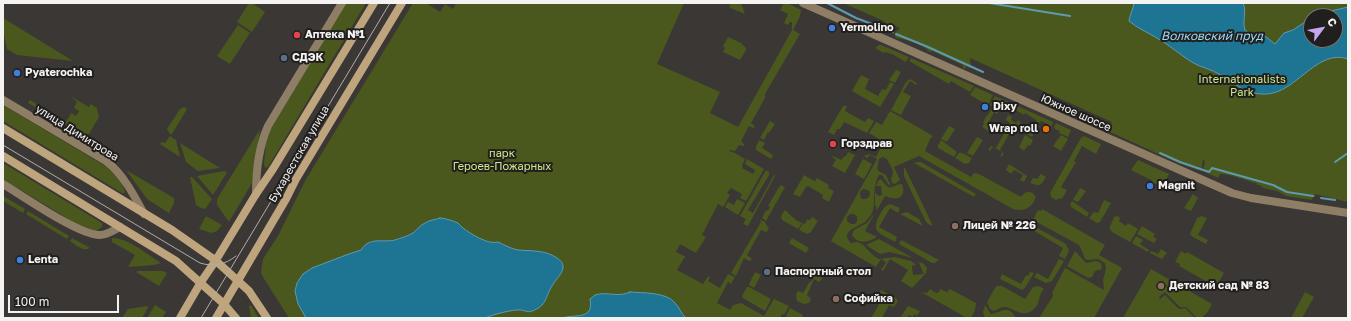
<!DOCTYPE html>
<meta charset="utf-8">
<style>
body{margin:0}
#map{position:relative;width:1351px;height:321px;overflow:hidden;background:#3a3735;font-family:"Golos Text",sans-serif}
canvas{display:block}
.frame{position:absolute;inset:0;border:4px solid #f5f3f2;pointer-events:none}
.north{position:absolute;left:1303px;top:8px;width:40px;height:40px;box-sizing:border-box;background:#201f1e;border:1px solid #757473;border-radius:50%;rotate:58deg;font-size:11px;font-weight:700;line-height:16px;text-align:center;color:#f5f3f2}
.north::after{content:'';display:block;margin:auto;width:14px;height:18px;background:#c6a6f0;clip-path:polygon(50% 0,100% 100%,50% 72%,0 100%)}
.scale{position:absolute;left:8px;top:295px;width:111px;height:18px;box-sizing:border-box;border:2px solid #f5f3f2;border-top:0;padding-left:5px;font-size:12px;line-height:14px;white-space:nowrap;color:#f5f3f2;-webkit-text-stroke:3px #201f1e;paint-order:stroke}
</style>
<div id="map">
<canvas width="1351" height="321"></canvas>
<div class="frame"></div>
<div class="north">С</div>
<div class="scale">100 m</div>
</div>
<script>
const ctx = document.querySelector('canvas').getContext('2d');
ctx.lineJoin = 'round';
function fill(path, color) { ctx.fillStyle = color; ctx.fill(path, 'evenodd'); }
function strokePath(path, color, width, dash) { ctx.strokeStyle = color; ctx.lineWidth = width; ctx.lineCap = dash ? 'butt' : 'round'; ctx.setLineDash(dash || []); ctx.stroke(path); }
function drawText(font, color, halo, rows, align = 'center') {
  ctx.font = font + ' "Golos Text",sans-serif'; ctx.lineWidth = 4; ctx.setLineDash([]); ctx.textBaseline = 'middle'; ctx.strokeStyle = halo; ctx.fillStyle = color; for (const [text, x, y, turn = 0] of rows) {
    ctx.save(); ctx.translate(x, y); ctx.rotate((+turn || 0) * Math.PI / 180); ctx.textAlign = isNaN(turn) ? turn : align; if (halo) ctx.strokeText(text, 0, 0); ctx.fillText(text, 0, 0); ctx.restore();
  }
}
const green = new Path2D(`
 M249,3H252L265,12L252,32L237,22Z
 M346,3H366L268,167L265,168L264,164L266,143L271,129Z
 M413,3H426L440,12L445,4L453,9L456,3H684L657,64L720,92L710,113L738,127L792,30V22H790L788,25L784,23L788,14L780,10L784,3H787L801,10L800,16L793,30L800,34L765,94V98L751,123L755,127L753,128L749,126L741,141L744,144V146L739,145L735,151L730,150L729,151L735,153L745,159L742,165L743,166L742,168L753,174L755,170L745,164L747,159L764,169L746,201L740,198L742,194L731,188L727,193L730,195L723,207L718,204L702,235L706,237L696,253L680,244L676,252L686,257L684,258L677,270L703,284L708,276L710,278L708,281L720,288L728,274L735,277L731,284L728,282L717,303L730,310L733,305L741,303L764,316L774,299L789,306L784,315L782,314L780,318H289L263,277L261,273L262,264L263,259L278,236L305,181Z
 M729,3H741L745,14L730,8Z
 M843,3H1348V202L1315,194V197L1312,198V200L1286,196L1277,191L1263,188L1260,185H1257L1256,182L1255,183C1244,180 1231,174 1220,174L1218,178L1203,171L1205,161L1203,160L1201,171L1178,163L1106,130L1112,122L970,58L971,68H970L966,66L965,69L963,68V65L932,51L930,52C921,43 908,40 896,38C892,33 898,31 900,28L894,25L893,34L885,30L887,25L884,21ZM1311,16H1335V40H1311Z
 M3,18L73,61L17,55L7,49L3,30Z
 M238,25L250,33L230,64L217,56Z
 M728,37L741,43L746,48V50L740,60L723,52L725,48L723,46Z
 M879,45H881L909,57L906,62L892,54H891L886,52L884,53L875,48Z
 M911,58L974,86L970,92L951,81L949,84L909,61Z
 M896,70L901,72L895,83L889,80Z
 M861,75L869,79L865,89L878,96L882,89L886,90L890,82L894,84L880,107L852,91Z
 M910,79L917,83L916,85L910,81L903,92L911,96L901,115L891,110L906,82Z
 M975,87L993,95L988,105L970,95Z
 M70,96L89,107L91,104L97,108L99,117L87,137L57,120L60,118L66,122L71,113L76,116L79,111L74,108L77,102Z
 M995,96L1053,122L1052,126L1041,121L1039,123L1036,121V120L1025,113L1024,115L1005,104L1001,111L990,105Z
 M30,100L48,111L51,113L50,116L28,103Z
 M3,105L105,166C112,171 125,185 125,193H122L3,121Z
 M843,106H847L845,111L865,122L868,118L874,121L867,133L844,122L840,129H837L834,135L828,132Z
 M184,107L187,109L172,134H170L167,129L180,109Z
 M994,109L999,111L997,114L994,112L993,114L987,125L990,127L988,131L982,127L984,124L983,123L986,116H987L991,110H993Z
 M890,111L933,136L930,139L925,151L971,177L974,173L979,174L1021,197C1025,192 1026,191 1033,193L1036,197C1032,208 1024,212 1013,209L919,156L894,167L900,180L895,184L892,183L891,179C896,170 890,167 887,159L883,157L879,159L877,169L880,172L886,175L891,186L888,184L882,175H879C871,189 877,206 871,215C869,217 867,220 865,222C858,227 839,231 851,243L857,242L862,244L874,256L879,259L895,257L911,261L916,265L912,266L913,275L924,274L919,263L916,262L923,263L927,268L926,273L912,288L901,281L908,270L890,259L883,271L881,270L886,262L881,259L876,267L831,241L877,159L870,155L867,158L864,156L869,154L876,157L884,142L869,133L876,122L882,125ZM863,189L868,190L870,193L869,197L866,199H862L860,196V192ZM850,214H854L857,216V221L855,224H851L847,221V217Z
 M1008,115L1012,117L1011,120L1016,123L1018,120L1021,123L1018,127L1014,125L1000,150L1004,154L1000,158L1002,152L993,147L990,151L988,150L991,146L996,148L1010,123L1006,120Z
 M770,121L775,124L769,133L768,132L764,140L760,138Z
 M1033,122L1040,126L1035,134H1034L1032,137L1026,134Z
 M1056,123L1071,130L1068,137L1059,133L1060,131L1055,129L1054,127Z
 M949,126L955,129L947,142L941,139Z
 M259,131H260L252,183L229,222L217,205V199Z
 M1025,135L1033,140L1030,146L1028,145L1024,151L1019,147Z
 M1061,135L1068,139L1061,151L1053,146Z
 M170,136L176,140L180,157L160,144L162,142L165,143Z
 M1084,136L1101,144L1096,154L1082,146L1074,161L1076,162L1061,187L1067,190L1062,199L1061,198L1056,200L1051,197L1050,193L1081,138Z
 M977,137L983,140L973,156L967,153Z
 M759,140L765,143L762,148L773,155L771,159L756,150V147Z
 M941,140L957,152L954,157L938,148V145Z
 M180,143L220,168L198,171L186,162Z
 M848,152L855,155L845,173L832,166L836,160L832,157L833,156L841,160L845,156H846Z
 M959,153H962L972,158L969,163L965,164L955,158Z
 M863,159L872,164L864,179L855,174Z
 M1138,160L1169,174L1162,187L1152,182L1153,181L1131,170Z
 M917,162H921L976,194L974,197L914,163Z
 M3,163L102,223V227L96,231L78,225L3,179Z
 M1009,164L1027,176L1024,182L1020,180L1023,175L1014,170L1011,174L1006,170Z
 M904,168H905L933,226L928,224L925,220L904,176Z
 M126,170L174,198V203L169,213L147,199Z
 M766,170L769,172V175L748,210L753,213L774,175L775,176L748,226L743,224L746,219L740,216Z
 M224,171L227,172L226,174L213,195L197,176Z
 M1041,174L1046,177C1040,187 1040,186 1030,183L1033,178L1037,179L1040,175Z
 M804,175L814,181H815L817,178L829,185L828,188L834,191L829,202L822,198L823,195L808,186L806,187L800,197L793,194Z
 M190,177H192L212,199L206,208L203,209L196,205Z
 M881,179C892,194 889,185 902,184C907,199 896,201 885,196L877,210L875,204V193L879,196L882,195L881,186H876L878,181Z
 M781,185L785,187L766,221L762,218L766,210L768,211L770,207L768,206L779,187Z
 M1080,188L1086,191L1078,202L1073,200Z
 M1193,194L1198,198L1191,211L1184,208Z
 M3,196L25,209L23,213L3,201Z
 M737,199L745,203L738,215L725,207L728,202L734,205Z
 M1104,200L1111,203L1100,222L1097,223L1089,218L1094,212L1098,213Z
 M1072,201L1089,213L1087,217L1071,207L1070,204Z
 M890,204L900,208L898,213L890,208L879,227L897,237L895,242C882,234 870,233 879,216C882,211 884,206 890,204Z
 M1042,209L1105,245L1099,255L1122,268L1094,318H1039L1053,296V294L1052,293L1065,268L1104,290L1103,280L1106,269L1105,263L1098,259L1088,260L1085,259L1081,249L1079,245L1033,220L1038,210L1041,211Z
 M785,210L796,220L802,223L798,229L782,220L781,216Z
 M28,211L69,236L67,239L26,214Z
 M907,212L919,219L923,226L900,214Z
 M875,213L865,231L877,237C869,242 858,245 852,235L854,230L867,223Z
 M206,216L222,225L217,231L211,233L199,229Z
 M1118,216L1120,218L1119,221L1126,226L1128,223L1138,229L1130,242L1112,232L1110,229H1109L1114,217Z
 M1202,216L1207,218L1198,235L1208,240L1206,244L1193,237L1190,234L1197,218Z
 M812,217L818,221L811,232L807,234L799,230L803,223L805,224L807,220H810Z
 M760,220H761L765,222L769,229L766,232L761,230L747,255L752,259L749,261L744,258L736,276L731,273L761,222Z
 M1030,224L1066,244L1069,251L1065,259L1059,256L1063,248L1031,229V228L1029,226Z
 M1142,226L1155,234L1153,237L1157,239L1154,243L1137,234Z
 M1136,236L1143,240L1140,244L1149,250L1148,252L1132,243Z
 M72,238L90,248C83,252 76,245 70,241Z
 M112,238C127,237 148,255 161,263L154,265L128,267L135,255L112,242Z
 M792,238L809,248L806,253L789,243Z
 M879,239L913,258L890,252L880,254L866,245Z
 M901,240L939,260L935,263H932L899,244Z
 M1161,249L1167,253L1162,259L1150,253L1151,251L1158,254Z
 M1075,251L1086,263L1096,261L1101,263L1102,269L1095,271L1092,277L1088,278L1067,266Z
 M1181,251L1186,254L1187,252L1224,273L1216,287L1179,266L1180,264L1175,262Z
 M1059,259L1064,261L1052,281L1046,283L1034,277L1037,273L1048,279Z
 M1151,269L1212,304L1207,313L1201,318H1197L1186,307H1180L1165,292L1159,297L1160,299L1165,295L1179,309L1185,308L1195,318H1123Z
 M138,271H163L167,273L159,286L136,272Z
 M811,271H814L813,274L818,277L820,274L822,279L819,282L814,279L807,295L811,299L809,303L804,304L797,301L796,295L798,291L803,293L810,281L811,282L813,278L808,274Z
 M755,272L761,275L754,288L749,285V284Z
 M1030,272L1034,273L1025,288L1022,290L1000,279L1002,274L1021,284L1026,275L1028,276Z
 M997,286H1002L1025,299L1033,287L1039,286L1044,289C1038,295 1040,303 1035,308C1022,321 1014,306 1003,307C1000,307 997,310 994,311L990,309L987,302L995,288Z
 M747,287H749L771,299L765,311L743,298L742,296Z
 M930,289L936,293L939,292L940,289L947,292L950,289L976,303L975,310L971,318H967L921,292L927,293Z
 M881,290L896,298L898,301L894,307L889,305L882,318H871L879,305L874,301ZM881,293L887,297L883,304L876,300Z
 M1305,292L1314,297L1302,318H1291Z
 M155,305L166,312L162,318H147Z
 M251,305L258,317L259,318H251L249,306Z
 M985,305L991,314C1002,313 1007,303 1016,318H985L983,312Z
 M147,306L148,308L142,318H122L128,309Z
 M908,306L920,311L917,316L914,314L913,317L909,315L907,318H900Z
 M790,308L803,315L802,318H790L786,316Z`);
const water = new Path2D(`
 M1134,3H1243C1247,12 1242,21 1245,30L1250,34L1261,33L1275,44L1284,33L1293,30L1305,22L1314,12L1323,14L1331,11L1348,7V59C1319,49 1299,87 1273,93C1266,95 1257,94 1249,92C1238,88 1231,80 1221,75C1211,69 1199,67 1190,61C1178,53 1168,44 1155,37C1147,32 1137,28 1129,21C1130,14 1133,10 1134,3ZM1311,16H1335V40H1311Z
 M440,218C445,218 453,221 458,223C459,224 462,227 463,228C471,234 488,245 498,242C504,245 512,249 518,250C531,251 546,250 557,258C571,267 557,277 552,286C545,297 547,306 532,311C527,313 525,310 520,310C514,309 491,315 485,318H306L298,304L295,291L297,283L303,274L312,268L346,255L361,250C370,236 383,243 395,240C401,238 408,236 413,233C417,230 420,225 425,223C429,220 435,220 440,218Z
 M630,292C642,293 667,292 675,303C680,308 681,314 686,318H562C576,314 594,320 590,299L595,295C607,291 619,298 630,292Z`);
const stream = new Path2D(`
 M827,3L856,18L893,32
 M989,3L1070,16
 M896,34L928,47L983,72
 M1160,153L1180,162L1209,172L1212,168L1273,185L1287,192L1313,196
 M1335,162L1348,153
 M1321,198L1335,200`);
const street = new Path2D(`
 M803,3L1232,193L1251,198L1348,213
 M3,100L106,161C123,174 134,195 144,214
 M3,184C23,196 80,236 100,235C107,235 114,230 120,227
 M256,194C256,172 259,146 268,126L342,3`);
const secondary = new Path2D(`
 M3,128L172,230L215,260L249,291L267,318
 M3,156L176,261L224,304L236,318
 M180,318L201,282L216,260L256,194L273,169L374,3
 M216,318L286,199L296,179L402,3`);
const tram = new Path2D(`
 M3,145L200,263C213,267 225,265 236,256
 M201,318L390,3`);
const markers = [
 [832,28,4,"#3f7fe0"],
 [297,35,4,"#e0444e"],
 [284,58,4,"#5c6f8a"],
 [17,73,4,"#3f7fe0"],
 [985,107,4,"#3f7fe0"],
 [1046,129,4,"#e8710a"],
 [833,144,4,"#e0444e"],
 [1150,186,4,"#3f7fe0"],
 [955,226,4,"#8d6e63"],
 [20,260,4,"#3f7fe0"],
 [767,272,4,"#5c6f8a"],
 [1161,286,4,"#8d6e63"],
 [836,299,4,"#8d6e63"]
];
const poiNames = [
 ["Yermolino",840,28],
 ["Аптека №1",305,35],
 ["СДЭК",292,58],
 ["Pyaterochka",25,73],
 ["Dixy",993,107],
 ["Wrap roll",1038,129,"right"],
 ["Горздрав",841,144],
 ["Magnit",1158,186],
 ["Лицей № 226",963,226],
 ["Lenta",28,260],
 ["Паспортный стол",775,272],
 ["Детский сад № 83",1169,286],
 ["Софийка",844,299]
];
const parkNames = [
 ["Internationalists",1242,80],
 ["Park",1242,93],
 ["парк",502,154],
 ["Героев-Пожарных",502,167]
];
const streetNames = [
 ["Южное шоссе",1076,113,24],
 ["улица Димитрова",77,133,32],
 ["Бухарестская улица",299,154,-60]
];
const waterNames = [
 ["Волковский пруд",1212,36]
];
fill(green, '#4a581e');
fill(water, '#1e7493');
strokePath(water, '#5e9ab0', 1);
strokePath(stream, '#5e9ab0', 2);
strokePath(street, '#8e7e65', 8);
strokePath(secondary, '#bea57d', 8);
strokePath(tram, '#b0adac', 1);
for (const [x, y, r, color] of markers) { const dot = new Path2D(); dot.arc(x, y, r, 0, 2 * Math.PI); ctx.fillStyle = color; ctx.fill(dot); strokePath(dot, '#201f1e', 1.5); }
drawText('bold 11px', '#f5f3f2', '#201f1e', poiNames, 'left');
drawText('11px', '#cee88b', '#201f1e', parkNames);
drawText('11px', '#f5f3f2', '#201f1e', streetNames);
drawText('italic 12px', '#9bd9f4', '#201f1e', waterNames);
</script>
